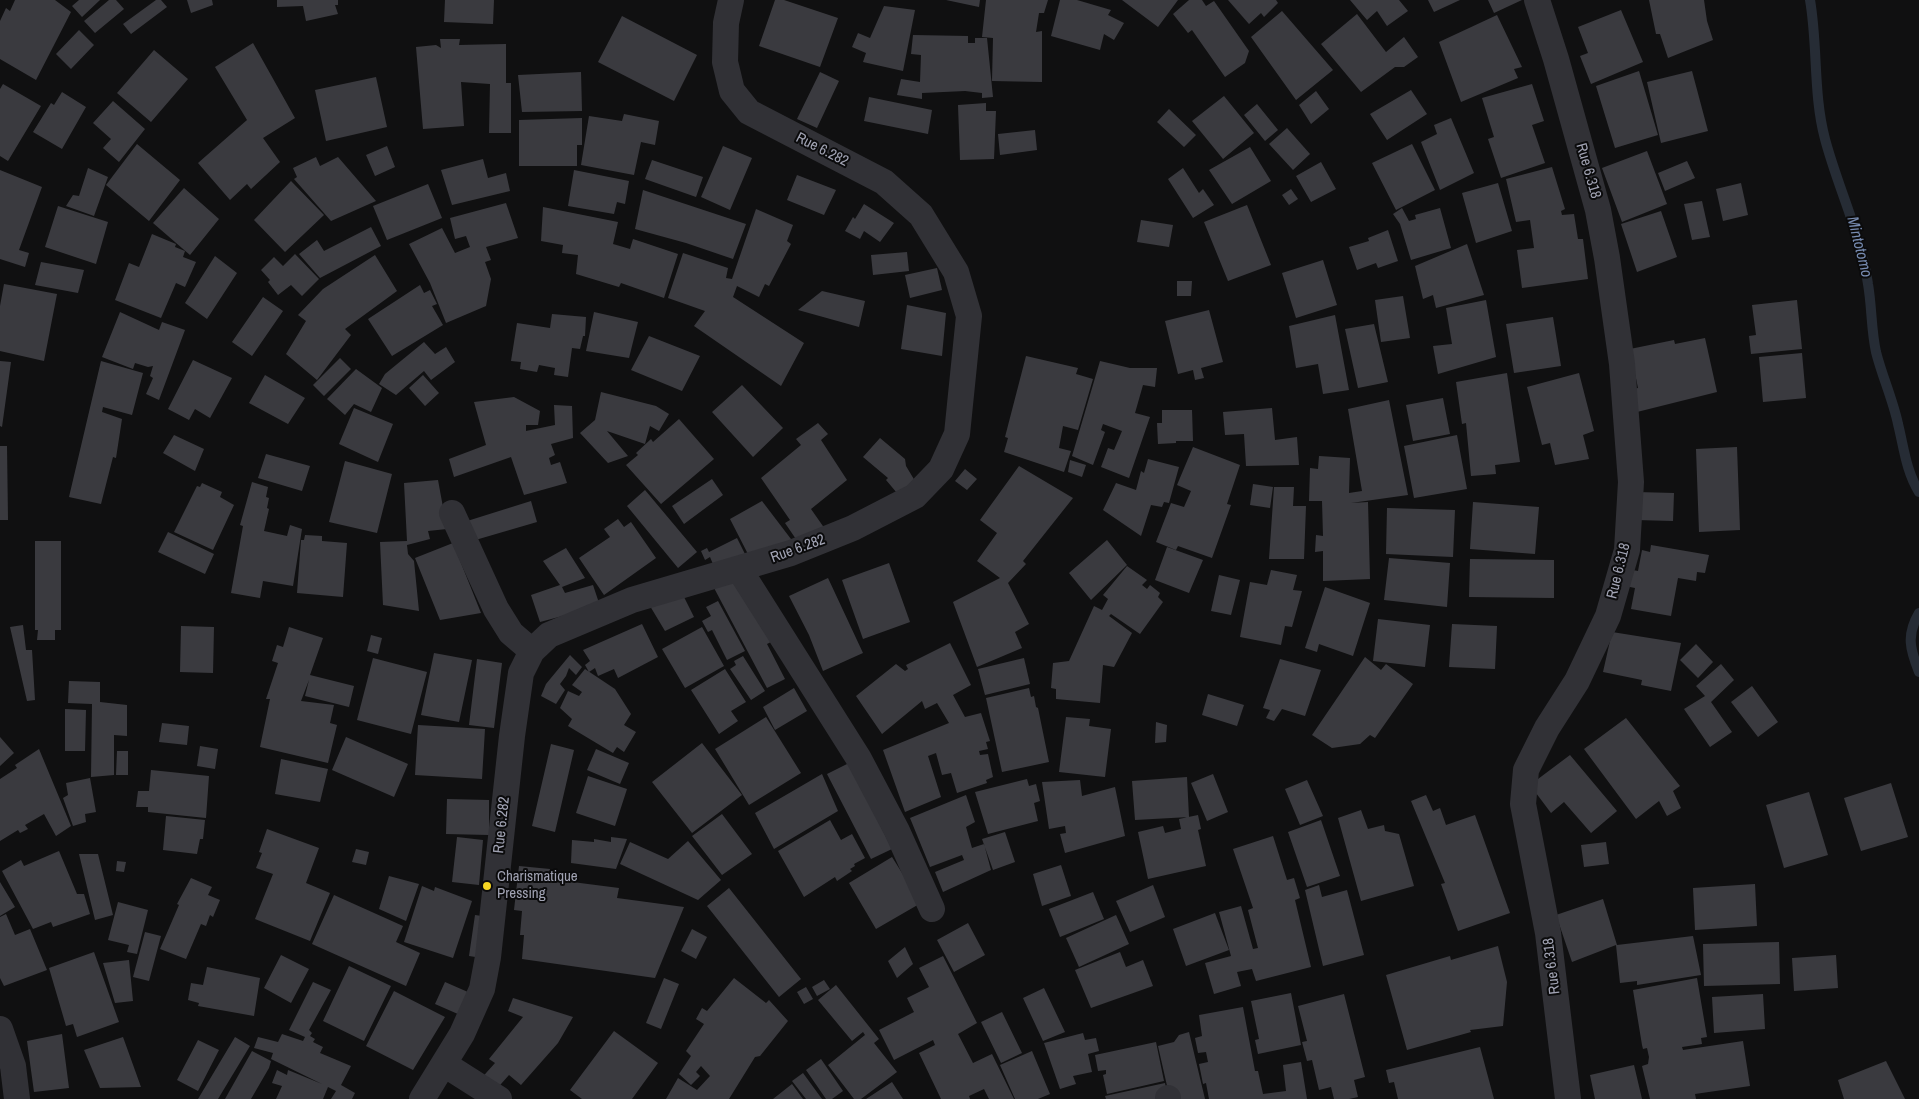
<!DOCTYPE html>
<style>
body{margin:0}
canvas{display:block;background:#101011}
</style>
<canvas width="1919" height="1099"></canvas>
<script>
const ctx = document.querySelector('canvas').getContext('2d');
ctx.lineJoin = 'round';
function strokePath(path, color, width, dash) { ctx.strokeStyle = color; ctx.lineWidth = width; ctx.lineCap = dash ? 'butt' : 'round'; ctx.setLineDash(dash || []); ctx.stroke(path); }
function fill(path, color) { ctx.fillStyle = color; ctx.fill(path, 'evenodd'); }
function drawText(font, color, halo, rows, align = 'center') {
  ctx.font = font + ' "Archivo Narrow",sans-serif'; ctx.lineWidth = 4; ctx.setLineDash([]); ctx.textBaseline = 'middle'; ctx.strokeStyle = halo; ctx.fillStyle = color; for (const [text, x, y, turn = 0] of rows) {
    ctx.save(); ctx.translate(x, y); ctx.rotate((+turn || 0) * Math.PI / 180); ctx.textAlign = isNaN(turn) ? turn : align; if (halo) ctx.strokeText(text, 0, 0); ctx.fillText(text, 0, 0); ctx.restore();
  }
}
const stream = new Path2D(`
 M1810,0C1818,46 1813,94 1825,139C1838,188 1861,234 1868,284C1872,307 1871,329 1876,352C1882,376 1893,400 1898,424C1904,448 1906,471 1919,492
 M1919,613C1906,635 1910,649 1919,672`);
const building = new Path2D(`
 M15,0H55L71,12L36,80L0,59V21L6,8L10,11Z
 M79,0H100L82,17L72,6Z
 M109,0H116L124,9L95,33L84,21Z
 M156,0H161L167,7L131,34L123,24Z
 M187,0H212L213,5L191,13Z
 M277,0H338V5H335L338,14L306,21L303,6L277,7Z
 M445,0H494L493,24L444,22Z
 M775,0H784L838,18L820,67L759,46Z
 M946,0H980L979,7Z
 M986,0H1048L1044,13H1039L1036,32L1042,31V82L992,81L993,38L982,37Z
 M1060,0H1077L1111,10L1108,15L1124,23L1114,40L1104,34L1100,50L1051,36Z
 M1122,0H1178L1158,27Z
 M1189,0H1202L1206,6L1214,1L1249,51L1245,63L1225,77L1192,30L1188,33L1173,14Z
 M1228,0H1276L1278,3L1264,17L1261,13L1249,24Z
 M1350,0H1399L1408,11L1387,26L1377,11L1367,20Z
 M1428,0H1460L1434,12Z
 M1488,0H1522L1494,13Z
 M1649,0H1704L1707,21L1713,40L1668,58L1660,34H1656Z
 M884,6L915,10L903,71L863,62L866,53L852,47L858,33L870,38Z
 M1621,10L1643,62L1591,84L1580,56L1588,53L1578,27Z
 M1282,11L1333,70L1296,100L1251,37Z
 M1357,14L1386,52L1404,37L1418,57L1404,67H1395L1361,92L1321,44Z
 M1497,15L1522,67L1514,69L1518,78L1461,102L1439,42Z
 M622,16L697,55L674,101L598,62Z
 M79,30L94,45L71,69L56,54Z
 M913,35L968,36V43H975V38H987L993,97L982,98V93L965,91L922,93V99L897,95L901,79L920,82L921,55L911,54Z
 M440,39H460L459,45L506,44V83H511V133H489L490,84L461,82L464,126L423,129L416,47L436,45L441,48Z
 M253,43L295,118L263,138L280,162L251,189L247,184L230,200L198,163L247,120L215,67Z
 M154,50L188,79L151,122L117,93Z
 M1639,71L1658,135L1615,148L1596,86Z
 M1692,71L1708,131L1661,143L1647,82Z
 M581,72L582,111L522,112L518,75Z
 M820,72L839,81L817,128L797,119Z
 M376,77L387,127L326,141L315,90Z
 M3,84L41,106L8,161L0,156V89Z
 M1532,84L1544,121L1532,125L1545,163L1501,178L1488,139L1494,137L1482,98Z
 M1411,90L1427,114L1387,140L1370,114Z
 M1316,91L1329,109L1311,124L1299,105Z
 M62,92L86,107L62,149L33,132L51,103L54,105Z
 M1224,96L1254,133L1223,159L1192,121Z
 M869,97L932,110L928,134L864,121Z
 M113,101L145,129L119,162L103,148L111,139L93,123Z
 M986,103V111H996L994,159L960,160L958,105Z
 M1257,104L1278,130L1265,141L1244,115Z
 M1169,109L1196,135L1184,147L1157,122Z
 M624,114L659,121L655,145L641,142L634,175L581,165L589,116L622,121Z
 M582,118V145H577V166H519V120Z
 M1451,118L1474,173L1440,190L1421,142L1437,134L1434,125Z
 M1287,128L1310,154L1293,170L1269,144Z
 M1035,130L1037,150L1000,155L998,134Z
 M137,144L180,180L149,221L106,185Z
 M1412,144L1435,190L1396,210L1372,163Z
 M387,146L395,167L375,176L366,155Z
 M723,146L752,158L730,210L701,197Z
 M1250,147L1271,181L1232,204L1209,170Z
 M1647,151L1667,204L1622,222L1602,168Z
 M316,157L320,166L338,157L376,201L331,221L294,179L297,177L293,168Z
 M483,159L488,178L506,173L510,191L452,205L441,170Z
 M652,160L703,177L696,197L645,179Z
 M1687,161L1695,178L1665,191L1658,173Z
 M1321,162L1336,189L1311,202L1296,176Z
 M1552,167L1565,209L1561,211L1562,215L1574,214L1578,239H1583L1588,279L1522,288L1517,250L1534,248L1530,220L1516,222L1506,179Z
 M88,168L108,177L94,216L66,206L73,195L79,196Z
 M1183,168L1199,193L1203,189L1214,205L1193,218L1168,179Z
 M0,170L42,187L19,250L29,253L25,267L0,259Z
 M574,170L629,181L625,204L617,202L614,214L568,206Z
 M797,175L836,190L824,215L787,200Z
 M291,181L324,215L285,252L254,220Z
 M1498,183L1512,231L1476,243L1462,193Z
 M1741,183L1748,215L1723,221L1716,189Z
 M428,184L442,218L387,240L373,206Z
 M184,188L219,219L190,255L153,223Z
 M1291,189L1298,199L1289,205L1282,195Z
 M643,190L746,224L733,259L686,243L635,229Z
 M1702,201L1710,237L1692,240L1684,204Z
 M506,203L518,238L486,247L491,260L485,262L491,279L486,306L446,323L430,283L409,244L442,228L455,253L470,247L466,236L455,239L450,218Z
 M864,204L894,223L880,242L864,231L860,239L845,231L853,217L855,219Z
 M1247,205L1271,265L1228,281L1204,222Z
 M58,206L108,222L96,264L45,247Z
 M543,207L618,222L613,244L630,249L633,239L678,254L664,298L621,283L619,287L576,274L578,255L562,253L563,245L541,241Z
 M1402,208L1409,221L1416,219L1415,215L1440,208L1451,248L1411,260L1400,224L1393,214Z
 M756,209L793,225L787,241L791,244L769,286L765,284L759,297L737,286L733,297L804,343L781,386L694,326L705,311L668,298L683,253L728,268L726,278L732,279Z
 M1661,211L1677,257L1637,272L1621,224Z
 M1141,220L1173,225L1169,247L1137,242Z
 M371,227L381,246L320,278L299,254L317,240L324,251Z
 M1388,230L1398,261L1378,268L1376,263L1357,270L1349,247L1369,241L1368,238Z
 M152,234L176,244L175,247L185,251L183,257L196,262L185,287L176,283L161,318L115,300L129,263L139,267Z
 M1467,244L1484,295L1436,308L1433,295L1423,299L1415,266Z
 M907,252L909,271L873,275L871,255Z
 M295,254L319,279L302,296L291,285L278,295L268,282L270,280L261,270L274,257L283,266Z
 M375,255L397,291L345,329L351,335L317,380L286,354L306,321L298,315L323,289Z
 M215,256L237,273L207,319L185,303Z
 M1323,260L1337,305L1296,318L1282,273Z
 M41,262L84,270L78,293L35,285Z
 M937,268L942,290L910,298L905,275Z
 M1177,281H1192L1191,296H1177Z
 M4,284L57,294L44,361L0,351V306Z
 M420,285L424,293L430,290L437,304L432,306L443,325L392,356L368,319Z
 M822,291L865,301L859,327L798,310Z
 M1403,296L1410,338L1381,342L1375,300Z
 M263,297L283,311L252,356L232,342Z
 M1486,300L1496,357L1438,374L1433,346L1452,344L1446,308Z
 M1797,300L1802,349L1751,354L1749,336L1756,335L1752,305Z
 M907,305L946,313L942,356L901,349Z
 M1209,310L1223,362L1201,368L1204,378L1195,380L1193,370L1178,374L1165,321Z
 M120,312L159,330L162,322L185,330L159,400L146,394L153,378L150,376L153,366L148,367L135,363L133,369L102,357Z
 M594,312L638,322L629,358L586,351Z
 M552,314L586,317L585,336H583L580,349L572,348L568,377L554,375L555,368L539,365L537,372L520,369L521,362L511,361L517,323L550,328Z
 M1335,315L1349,390L1323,394L1318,364L1296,368L1289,326Z
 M1553,317L1561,366L1514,373L1506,324Z
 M1374,324L1388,382L1358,388L1345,329Z
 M649,336L700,356L682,391L631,370Z
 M1705,338L1717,392L1633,413L1629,390L1638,388L1630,349L1674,340L1675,344Z
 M424,342L435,354L446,347L455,362L431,380L424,371L396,395L379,384L385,374Z
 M1802,353L1806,398L1763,402L1759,357Z
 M1026,356L1078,368L1076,374L1093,379L1078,430L1063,426L1059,448L1071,451L1064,472L1004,452L1008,438L1005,437Z
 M340,358L351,369L324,396L313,385Z
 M193,360L232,378L210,418L195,409L189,420L168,409Z
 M0,361L11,362L2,427L0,426Z
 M101,361L143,373L132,415L103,407L102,412L122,419L116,458L113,457L101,504L69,497Z
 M1100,361L1130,368H1157L1155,387L1143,385L1135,413L1150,417L1129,478L1101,467L1108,448L1114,450L1122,431L1103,424L1101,430L1105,432L1093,465L1072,456Z
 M356,369L382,388L371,412L354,404L345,415L327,399Z
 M1507,373L1520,462L1495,465L1496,474L1471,476L1466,423L1462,424L1456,382Z
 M1579,373L1594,431L1583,435L1589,459L1555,465L1550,443L1542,445L1527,387Z
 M265,375L305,398L288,424L249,403Z
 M423,375L439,393L425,406L409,388Z
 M742,385L783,428L753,457L712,412Z
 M601,392L656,406L669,414L659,431L650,426L645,444L607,431L628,456L608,463L580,433L595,420Z
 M514,397L540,411L538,425H526V431L555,425L554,405L572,406L573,438L551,444L555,455L549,458L551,465L560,462L567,483L524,495L511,457L454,477L449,459L486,445L474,402Z
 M1443,398L1450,434L1413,441L1406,405Z
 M1389,400L1408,495L1351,503L1368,502L1370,579L1323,581V551L1315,552L1316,535L1323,536L1322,501H1309L1310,468L1318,469L1319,456L1350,458L1349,493L1362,491L1348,409Z
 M354,408L393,424L378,462L339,444Z
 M1272,408L1275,440L1297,437L1299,465L1246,466L1244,434L1225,435L1223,412Z
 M1162,410H1192L1193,441H1176V443L1158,444L1157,423H1162Z
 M679,419L714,459L661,504L626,465L638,455L636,453L651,439L653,442Z
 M818,423L828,434L821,440L847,480L811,509L825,529L800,545L785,523L790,520L761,478L801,445L796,439Z
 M174,435L204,449L195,471L163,453Z
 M1457,435L1467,489L1414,498L1404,446Z
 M880,438L905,459L906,466L915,481L897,493L886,480L888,478L863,457Z
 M0,446H7L8,520H0Z
 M1193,447L1240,465L1227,504L1231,505L1212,558L1178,546L1176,550L1156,542L1171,503L1184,507L1191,491L1177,485Z
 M1737,447L1740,530L1699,532L1696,449Z
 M266,454L310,466L302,491L258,478Z
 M1148,459L1179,467L1169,503L1164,502L1162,507L1151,505L1141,536L1103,510L1116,483L1136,490L1141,471L1144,473Z
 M1070,460L1086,465L1082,477L1068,472Z
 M345,461L392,474L377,533L329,522Z
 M1019,466L1073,498L1023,561L1026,564L1008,583L1029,624L1015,632L1022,648L977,667L953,602L1000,578L977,561L997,533L980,520Z
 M965,469L977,479L967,490L955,481Z
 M712,479L723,495L684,524L672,506Z
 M438,480L447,529L428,531L430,539L407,545L408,554L414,561L419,611L383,605L380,542L407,541L404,483Z
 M252,482L268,487L266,497L269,498L267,508L269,509L264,531L287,536L290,525L302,529L293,586L263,581L260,598L231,593L243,526L240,525Z
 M202,483L222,492L220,497L234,505L213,550L174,532L197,486L200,487Z
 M1253,484L1273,487L1270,508L1250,505Z
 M1274,487H1294L1293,506H1306L1304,559H1269Z
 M645,490L697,552L678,568L627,506Z
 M1636,492L1674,493L1673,521L1636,520Z
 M531,501L537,522L472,541L464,522Z
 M762,501L794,543L750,558L730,519Z
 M1473,502L1539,507L1535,554L1470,549Z
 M1387,508L1455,510L1453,557L1386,554Z
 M618,519L624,527L631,522L656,558L604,595L579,558L610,537L604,529Z
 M168,532L214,554L205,574L158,552Z
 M305,535L322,536V541L347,543L343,597L297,593L301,540H304Z
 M737,538L747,558L715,569L710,557L705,560L701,551L707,548L709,552Z
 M1107,540L1127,565L1091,600L1069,573Z
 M35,541H61V630H55V640H37L38,630H35Z
 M453,543L481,613L440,620L415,558Z
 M1651,545L1709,555L1705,573L1697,572L1696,581L1678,578L1671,616L1631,609L1635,588L1625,586L1627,569L1638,571L1642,550L1650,552Z
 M1167,547L1203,560L1189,593L1155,580Z
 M566,548L585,578L562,587L565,593L593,585L600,606L540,622L531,595L560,585L543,561Z
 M1389,558L1450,563L1447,607L1384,600Z
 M1470,559L1554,560V598L1469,597Z
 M889,563L910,622L863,639L842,580Z
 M1127,566L1147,580L1142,585L1147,589L1150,585L1160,593L1158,597L1163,602L1140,634L1111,614L1109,616L1132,633L1114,667L1103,665L1100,703L1056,699V689L1051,688L1053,663L1069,661L1094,606L1102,610L1108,599L1103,595Z
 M1271,570L1297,575L1293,590L1302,591L1292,627L1285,626L1281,645L1240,637L1250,582L1267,585Z
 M735,574L771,642L767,644L785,679L767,688L713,586Z
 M1219,575L1240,580L1231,615L1211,611Z
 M828,578L863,653L823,671L809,635L789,596Z
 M1325,587L1370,603L1353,656L1319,644L1317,652L1305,648Z
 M681,591L694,617L665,631L650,606Z
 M718,601L745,651L727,660L712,630L708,632L702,621L711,616L706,607Z
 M1378,619L1430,625L1425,667L1373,661Z
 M642,624L658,657L618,678L614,669L598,676L595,668L589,672L585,665L590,661L583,650Z
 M1452,624L1497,626L1495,669L1449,667Z
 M23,625L26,650H32L35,700L27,701L10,627Z
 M181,626L214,627L213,673L180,672Z
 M289,627L323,638L310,675L354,686L349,707L305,696L309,680L301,701L334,705L330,723L337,725L328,763L260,747L270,699H266L278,663L272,661L277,645L283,647Z
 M702,627L724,666L685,688L662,649Z
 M1612,632L1681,643L1671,691L1641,685L1642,680L1603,672Z
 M371,635L382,638L378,654L367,651Z
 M950,643L971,685L953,695L965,717L981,713L990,741L986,742L988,749L979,751L980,755L988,754L993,777L986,780L987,783L957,793L951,773L942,775L936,753L928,756L941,797L905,812L883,750L949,723L937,703L925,709L922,701L882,734L856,696L896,664L905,671L908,669L906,665Z
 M1696,644L1713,662L1698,678L1680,660Z
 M434,653L472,660L459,722L421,715Z
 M570,655L582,667L576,675L569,668L566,676L560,684L565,690L556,704L541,696L546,684Z
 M743,656L765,691L751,700L730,669L736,665L734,661Z
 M1365,657L1381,670L1386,664L1413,684L1375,738L1370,735L1360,744L1332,748L1312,735Z
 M373,658L427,672L411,734L357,720Z
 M1024,658L1030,684L985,695L978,669Z
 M477,659L502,663L494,728L469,725Z
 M1280,659L1321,670L1305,716L1282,709L1274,721L1266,718L1270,710L1263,708Z
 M1721,664L1734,680L1711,702L1732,732L1710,747L1684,709L1705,696L1696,686Z
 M585,669L615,689L631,714L624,725L636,732L624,752L617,747L613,753L568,726L572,719L560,708L568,691L579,696L582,692L572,685Z
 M725,669L746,702L731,711L738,721L719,734L691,690Z
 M69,681L100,682V702L127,705V736L114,735V775L91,777L92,704L68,703Z
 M1752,686L1778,722L1758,737L1731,702Z
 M794,688L807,711L775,730L763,707Z
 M1029,688L1031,697L1034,696L1036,707L1038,708L1049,762L1002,772L986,698Z
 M1208,694L1244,705L1237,726L1202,715Z
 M65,709L86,710L85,751H65Z
 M766,717L801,773L749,805L715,749Z
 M1066,717L1090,719L1089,726L1111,729L1105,777L1059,772Z
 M1626,718L1680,786L1673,791L1681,808L1667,816L1659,801L1636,819L1584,749Z
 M1156,722L1167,725L1166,742L1155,743Z
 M162,723L189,726L187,745L159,742Z
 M418,725L485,729L482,779L415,775Z
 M0,737L14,753L0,766Z
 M346,737L408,764L394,797L332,770Z
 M702,743L742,795L692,833L652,782Z
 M551,744L574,750L555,832L532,826Z
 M200,746L218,749L215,769L197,766Z
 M39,749L71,826L56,836L44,814L25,825L28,829L20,833L18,830L0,841V779L17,768L15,765Z
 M596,749L629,763L620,784L587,770Z
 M117,751H128V775H116Z
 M1570,755L1617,811L1591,833L1564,802L1551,813L1530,785Z
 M281,759L328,769L320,802L275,794Z
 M849,763L892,849L871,859L827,774Z
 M151,770L209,776L206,818L148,812V807H136L138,791H149Z
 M822,774L838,811L774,849L755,813Z
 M1213,774L1228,812L1207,821L1191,783Z
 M588,776L627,789L615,826L576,813Z
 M1187,777L1189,817L1135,820L1132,781Z
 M90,778L96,812L85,814L86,822L73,826L63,798L68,795L66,783Z
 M1027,779L1029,786L1036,784L1040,801L1034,803L1038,821L988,834L975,792Z
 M1080,780L1082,796L1115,787L1125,836L1065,853L1060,834L1066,833L1065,826L1049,829L1042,782Z
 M1307,780L1323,816L1300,825L1285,789Z
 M1891,783L1908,837L1861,851L1844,798Z
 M1809,792L1828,855L1784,868L1766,805Z
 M966,795L975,822L966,827L972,848L984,844L991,870L943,892L935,872L964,860L962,855L930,867L910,818Z
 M1426,795L1433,811L1440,808L1446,825L1475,815L1510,913L1458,931L1441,884L1445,883L1411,801Z
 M447,799L489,800V835L446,834Z
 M1361,810L1368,829L1384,825L1385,831L1399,834L1414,886L1361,901L1338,818Z
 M722,814L752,854L722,875L692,836Z
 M1198,815L1201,829L1198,830L1206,866L1148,879L1138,832L1163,826L1165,833L1181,829L1179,819Z
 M166,816L205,820L203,839H200L197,854L163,850Z
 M830,820L841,840L852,834L865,858L854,864L855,866L850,869L852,871L837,881L835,877L804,897L778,851Z
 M1321,820L1340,876L1307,887L1288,832Z
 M267,829L319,848L306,883L330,893L310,941L255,919L273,874L256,868L262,853L259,852Z
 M1005,832L1015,862L993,870L982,839Z
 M1273,836L1287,880L1294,878L1300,898L1295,900L1311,967L1256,981L1252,969L1237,972L1241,986L1214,994L1205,963L1231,956L1219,912L1241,906L1253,949L1258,948L1248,910L1253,908L1233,849Z
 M457,837L483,840L479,885L452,882Z
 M611,837L627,839L616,869L571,863L572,840L594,842V839L611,842Z
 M688,841L721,880L698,900L620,864L630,842L668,859Z
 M1606,842L1609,864L1584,867L1581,845Z
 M356,849L369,852L366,865L352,862Z
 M59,851L77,894H84L90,914L53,927L51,922L33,929L2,871L21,860L24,866Z
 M79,854H98L113,915L95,920Z
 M892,857L921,903L876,929L849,883Z
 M117,861L126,862L124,872L116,871Z
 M1061,865L1071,896L1042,906L1033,874Z
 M519,866L550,869L549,879L619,888L617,898L684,907L655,978L522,959L524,935H520L522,911L514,910Z
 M389,876L419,884L406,921L379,909Z
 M191,878L212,887L208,895L220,900L213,917L210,915L206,926L201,924L186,959L160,949L179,905L177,904Z
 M0,882L15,907L0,916Z
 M1755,884L1757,926L1695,930L1693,888Z
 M1153,885L1165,917L1130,932L1116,901Z
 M1319,885L1322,897L1347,890L1364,955L1323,966L1305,890Z
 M422,886L434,891L435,887L472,901L453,958L404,942Z
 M729,888L801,979L779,997L707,906Z
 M1093,892L1104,919L1060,937L1049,909Z
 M334,895L403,926L396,942L420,953L406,986L312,944Z
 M1603,899L1617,945L1693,936L1701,975L1637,985V981L1620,983L1616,945L1572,962L1556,915Z
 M118,902L148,910L137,954L127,952L129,945L108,940Z
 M1215,913L1229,950L1186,966L1173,929Z
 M6,914L15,935L30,929L47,970L4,986L0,978V917Z
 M475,915L502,919L495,960L469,956Z
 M1116,915L1129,944L1079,967L1066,938Z
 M968,923L985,955L954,972L937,940Z
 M692,929L707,937L696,959L681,951Z
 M145,932L161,936L149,981L133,977Z
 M1779,942L1780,984L1704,986L1703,944Z
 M1498,946L1507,982L1503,1026L1470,1030L1471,1032L1407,1050L1386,975L1450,956L1451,960Z
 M905,947L913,964L897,978L888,961Z
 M94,952L119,1022L77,1037L73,1024L66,1026L49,968Z
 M1120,952L1126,967L1143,960L1153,986L1091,1008L1075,970Z
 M281,955L309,969L291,1003L264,988Z
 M1836,955L1838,988L1794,991L1792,958Z
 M943,956L977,1023L958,1034L973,1063L992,1054L1014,1099H989L984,1089L969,1096L970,1099H941L919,1053L935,1045L933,1040L894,1060L879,1030L914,1012L907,998L929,987L919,968Z
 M129,960L133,1001L115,1003L103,963Z
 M349,966L391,986L364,1041L323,1021Z
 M207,967L260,978L254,1016L198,1006L199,1003L188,1000L191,983L203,985Z
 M664,978L679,984L661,1029L646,1023Z
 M734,978L766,1003L769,1000L788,1021L760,1056L755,1057L729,1099H666L678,1078L697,1090L710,1076L701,1066L696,1072L700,1076L691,1085L679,1074L691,1056L686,1051L704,1024L696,1019L702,1008L707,1011Z
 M1697,978L1707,1037L1701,1038L1702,1044L1682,1047L1683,1050L1743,1041L1750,1086L1695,1094L1696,1099H1650L1642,1066L1648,1064L1649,1057L1647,1048L1643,1049L1642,1045L1633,990Z
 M824,980L830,989L817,996L812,987Z
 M313,982L331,990L309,1030L312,1033L310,1036L315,1039L313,1042L323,1047L320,1053L351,1066L341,1085L355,1093L352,1099H331L336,1091L328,1087L323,1099H276L282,1086L272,1083L277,1070L287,1075L288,1070L322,1084L271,1059L273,1053L254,1048L258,1037L278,1042L282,1034L303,1041L305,1037L289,1030Z
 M445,982L477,996L467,1018L435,1004Z
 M836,985L879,1039L874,1043L897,1072L861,1099H854L828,1065L865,1035L863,1032L852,1041L818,1000Z
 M806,987L813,999L804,1004L797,992Z
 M1044,988L1065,1032L1043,1041L1023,998Z
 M394,991L445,1017L413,1070L366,1046Z
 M1291,993L1301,1045L1258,1054L1255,1040L1259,1039L1251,1001Z
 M1344,994L1365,1077L1354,1080L1358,1097L1349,1099H1334L1331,1087L1319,1090L1312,1060L1307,1061L1302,1042L1307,1041L1298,1006Z
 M1763,994L1765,1029L1714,1033L1712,997Z
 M513,998L573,1017L558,1043L521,1085L509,1075L493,1093L478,1082L495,1063L489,1059L523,1017L508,1011Z
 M1243,1007L1255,1071H1258L1263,1094L1286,1091L1283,1065L1301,1062L1307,1099H1209L1206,1083L1203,1084L1199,1064L1208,1062L1206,1052L1198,1053L1195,1038L1202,1036L1199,1015Z
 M1002,1012L1022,1053L1001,1063L981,1022Z
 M614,1031L658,1063L632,1099H582L570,1090Z
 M1189,1032L1205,1099H1170L1158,1046L1174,1042L1179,1035Z
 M1083,1033L1085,1040L1096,1038L1099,1051L1088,1054L1092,1072L1073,1076L1076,1084L1060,1089L1044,1043Z
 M62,1034L69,1088L34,1092L27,1041Z
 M123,1037L141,1087L100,1088L84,1050Z
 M235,1037L250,1046L218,1099H198Z
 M198,1040L219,1050L198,1091L177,1080Z
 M1156,1042L1164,1081L1107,1094L1103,1075L1106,1074V1070L1098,1071L1095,1055Z
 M1480,1047L1494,1099H1398L1394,1082L1389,1083L1386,1070Z
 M252,1051L271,1061L269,1068L251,1099H225Z
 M1032,1051L1050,1094L1038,1099H1015L1000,1065Z
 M821,1059L843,1091L832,1099H826L806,1070Z
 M1886,1061L1905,1099H1844L1838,1080Z
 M1634,1065L1642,1099H1595L1590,1075Z
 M803,1073L822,1099H806L792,1081Z
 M892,1082L903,1099H866Z
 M1165,1083L1168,1099H1106L1105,1096Z
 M792,1084L803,1099H773Z`);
const street = new Path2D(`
 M1537,0L1556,59L1598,210L1607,258L1622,364L1631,482L1627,550L1608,616L1577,681L1547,728L1526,770L1523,804L1548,933L1568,1099
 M452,513L496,609L511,633L532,651
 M739,569L859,759L897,831L932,909
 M0,1029L13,1066L17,1099
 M444,1064L499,1099
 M422,1099L462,1034L482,989L488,957L512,736L521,673L532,651L549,635L632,600L791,553L853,528L915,496L941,469L957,434L969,316L956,272L921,215L884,182L749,112L732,91L725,62L726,23L731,0
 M1168,1099V1098`);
const markers = [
 [487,886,5,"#f6d623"]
];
const streetNames = [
 ["Rue 6.282",822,150,27],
 ["Rue 6.318",1588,171,74],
 ["Rue 6.282",798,549,-20],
 ["Rue 6.318",1619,571,-76],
 ["Rue 6.282",502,825,-84],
 ["Rue 6.318",1552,966,-97]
];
const poiNames = [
 ["Charismatique",497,877],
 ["Pressing",497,894]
];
const waterNames = [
 ["Mintotomo",1859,247,76]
];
strokePath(stream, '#262c35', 10);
fill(building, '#3a3a3f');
strokePath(street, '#313136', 26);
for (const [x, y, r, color] of markers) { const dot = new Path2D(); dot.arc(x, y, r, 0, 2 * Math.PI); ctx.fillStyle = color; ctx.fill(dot); strokePath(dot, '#0b0b0c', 2); }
drawText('15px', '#a1a3b3', '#0b0b0c', streetNames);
drawText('15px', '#a1a3b3', '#0b0b0c', poiNames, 'left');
drawText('italic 16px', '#768aaf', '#0b0b0c', waterNames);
</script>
